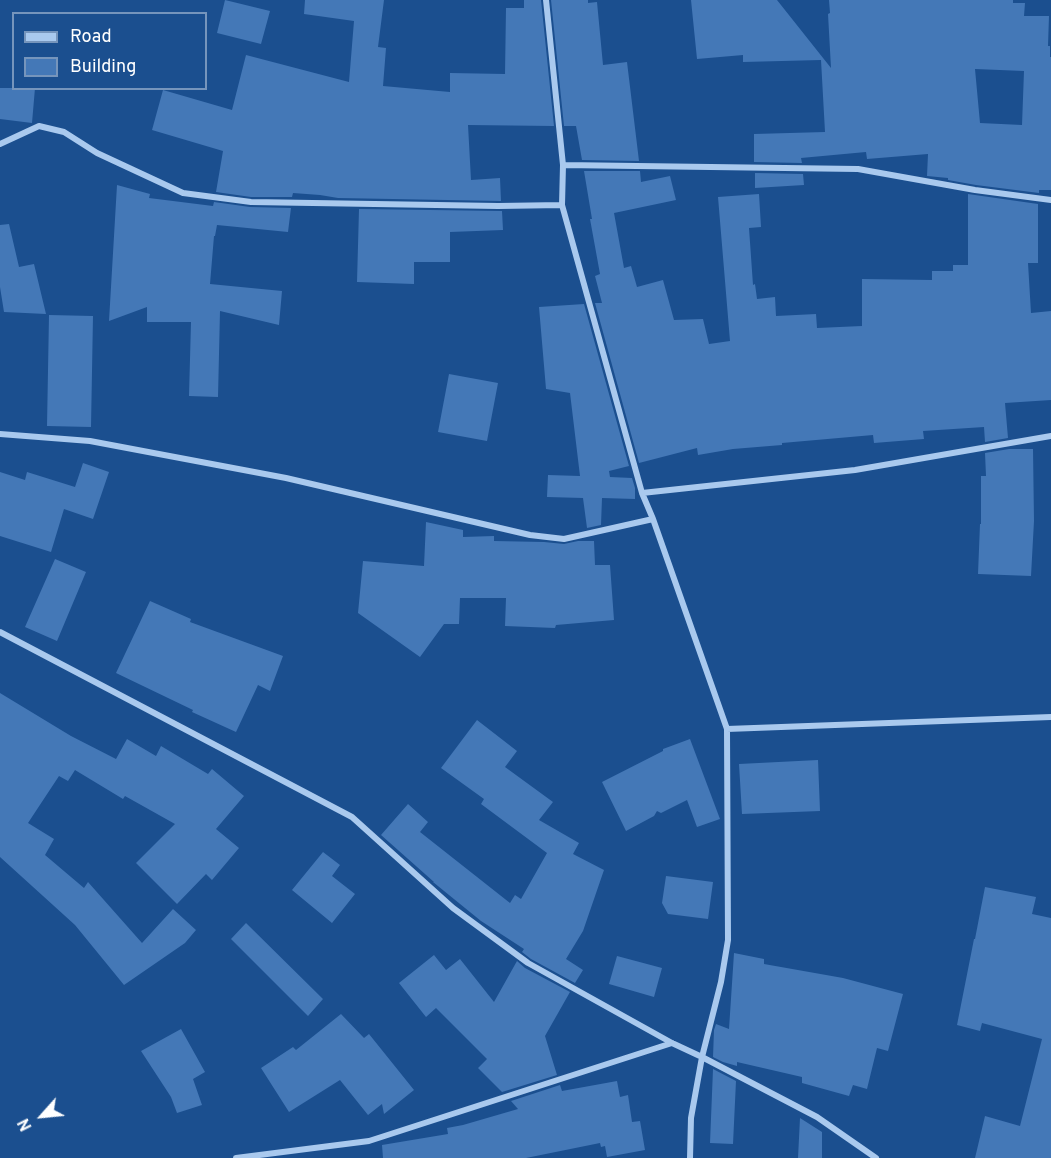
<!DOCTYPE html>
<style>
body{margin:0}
#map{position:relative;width:1051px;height:1158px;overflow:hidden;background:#1b4f8f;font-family:Overpass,sans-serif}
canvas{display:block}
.legend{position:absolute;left:12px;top:12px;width:195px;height:78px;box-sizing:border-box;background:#1b4f8f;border:2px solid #7695bc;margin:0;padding:8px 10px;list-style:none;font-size:18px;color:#fff}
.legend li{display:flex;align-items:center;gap:12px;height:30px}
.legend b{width:30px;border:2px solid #7695bc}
.north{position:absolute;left:12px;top:1086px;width:60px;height:60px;-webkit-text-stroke:4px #1b4f8f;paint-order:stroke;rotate:243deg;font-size:16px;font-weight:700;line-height:24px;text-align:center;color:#fff}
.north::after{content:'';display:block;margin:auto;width:21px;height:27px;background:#fff;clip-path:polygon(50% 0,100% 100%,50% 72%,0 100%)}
</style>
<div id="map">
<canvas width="1051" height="1158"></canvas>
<ul class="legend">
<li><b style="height:8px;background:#a9c9ee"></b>Road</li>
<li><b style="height:16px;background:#4478b7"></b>Building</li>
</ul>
<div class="north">N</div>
</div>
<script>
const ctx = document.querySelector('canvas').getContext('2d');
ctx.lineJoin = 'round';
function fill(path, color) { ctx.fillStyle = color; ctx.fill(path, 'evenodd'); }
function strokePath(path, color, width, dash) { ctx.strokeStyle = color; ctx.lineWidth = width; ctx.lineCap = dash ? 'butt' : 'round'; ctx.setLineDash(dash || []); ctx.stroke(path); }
const building = new Path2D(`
 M225,0L270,11L261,44L217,33Z
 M305,0H384L378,47L386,48L383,86L450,92V73L505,74L506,8H524V0H541L554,126L468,125L471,180L500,178L501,201L338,198L320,195L293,193L292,197H251L216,192L223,151L152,130L163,90L232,110L246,55L349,82L354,21L304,14Z
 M551,0H588V3L597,2L603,65L627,62L639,161L582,160L576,126H564Z
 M691,0H777L831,68L828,14L830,13L829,0H1013V3H1025L1024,16H1049L1048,46H1050V57H1051V190H1039V193L976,185L948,180V178L927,176L928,154L867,159L866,152L801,158L802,163L754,162V134L825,132L821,60L743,62V55L697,59ZM975,69L1024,71L1022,125L980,123Z
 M0,88H35L32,123L0,119Z
 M584,171H640L641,182L670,176L676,200L614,213L624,268L631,266L637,287L663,280L674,320L703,319L709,344L730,341L718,197L759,194L761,227L749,228L753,285L755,284L757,299L775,297L776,316L816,314L817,328L862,326V279L932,280V271H953V265H968V194L1038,204V263H1028L1031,313L1051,311V400L1005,403L1008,438L985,442L984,427L923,431L924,439L874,443L873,435L782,443V445L733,449L698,455L697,448L639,463L595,303H602L595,276L600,274L590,219H592Z
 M755,173L803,174L804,185L755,188Z
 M117,185L150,194L149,198L213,206L214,202L250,207L291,208L288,232L217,225L215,236H214L210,284L282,291L279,325L220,311L218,397L189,396L191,322H147V307L109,321Z
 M359,209L502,211L503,230L450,232V262H414V284L357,282Z
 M9,224L19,267L34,264L46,314L4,312L0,287V225Z
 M584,304L629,466L609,471L610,477L632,478L635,488V499L602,498L601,525L587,528L583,498L547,497L548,475L580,476L570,393L546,389L539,307Z
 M49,315L93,316L91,427L47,426Z
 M449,374L498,383L487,441L438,432Z
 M1009,449H1033L1034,521L1031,576L978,574L980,524H981V476H986L985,453Z
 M83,463L109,472L93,519L64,509L51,552L0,536V472L25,480L27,472L75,487Z
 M426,522L463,530V537L494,536V541L544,542L564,544L578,541H594L595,565H610L614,620L556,625L555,628L505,626L506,598H460L459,624H444L420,657L358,613L363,561L424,566Z
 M55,559L86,572L57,641L25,627Z
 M150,601L191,619L190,622L283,656L270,691L258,685L236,732L192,712L193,710L116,673Z
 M0,693L71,736L116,759L127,739L156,756L161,746L208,774L212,769L244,796L216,829L239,848L212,880L206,874L177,904L136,863L175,824L125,796L123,799L75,770L68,781L59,776L28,823L54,839L45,855L84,888L88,882L142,943L173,909L196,930L185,943L124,985L75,925L0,857Z
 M477,720L517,751L505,767L553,802L539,820L579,843L573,854L604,870L583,931L566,959L583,970L575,983L531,959L522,952L524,949L481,921L433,882H434L381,835L408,804L428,822L420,832L510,903L515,895L521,899L547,853L481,804L484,799L441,768Z
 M690,739L720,819L697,827L687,800L661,813L657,811L654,816L626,831L602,782L663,751V749Z
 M818,760L820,811L742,814L739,764Z
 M323,852L340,865L332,876L355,894L332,923L292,890Z
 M666,876L713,882L708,919L668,914L662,903Z
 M985,887L1036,897L1032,914L1051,918V1158H975L985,1116L1020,1126L1042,1039L982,1023L980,1031L957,1025L974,939H975Z
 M246,923L323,999L308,1016L231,939Z
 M734,953L764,959V964L843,978L903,994L888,1051L877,1048L867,1089L853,1085L849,1096L802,1083V1077L737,1062V1066L723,1062L713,1057L714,1030L716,1024L729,1029Z
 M434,955L446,970L460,959L494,1002L517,961L525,968L570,992L545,1036L557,1075L502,1092L478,1068L487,1059L436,1008L426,1017L399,983Z
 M617,956L662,968L654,997L609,984Z
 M341,1014L364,1038L369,1034L414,1090L384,1114L382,1104L368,1115L340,1080L289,1112L261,1068L293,1047L296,1050Z
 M181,1029L205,1072L193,1079L202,1105L177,1113L171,1097L141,1051Z
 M713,1069L736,1081L733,1144L710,1143Z
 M617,1081L620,1097L628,1095L632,1122L640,1121L645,1150L607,1157L605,1146L601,1147L600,1143L526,1158H383L382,1145L448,1134L447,1128L463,1125L518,1109L511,1101L560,1085L562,1091Z
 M800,1118L822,1132V1158H798Z`);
const street = new Path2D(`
 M546,0L563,165L562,205L642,493L653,519L727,729L728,940L721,982L702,1057L691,1118L690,1158
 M0,144L39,126L64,132L97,153L183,193L251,202L498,206L562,205
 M563,165L858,169L975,190L1051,200
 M0,434L90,441L286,478L530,535L564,539L653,519
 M642,493L855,470L1051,436
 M0,632L352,817L453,908L528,963L672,1043L702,1057L817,1117L876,1158
 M727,729L1051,717
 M236,1158L369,1141L672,1043`);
fill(building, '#4478b7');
strokePath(street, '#a9c9ee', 6);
</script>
